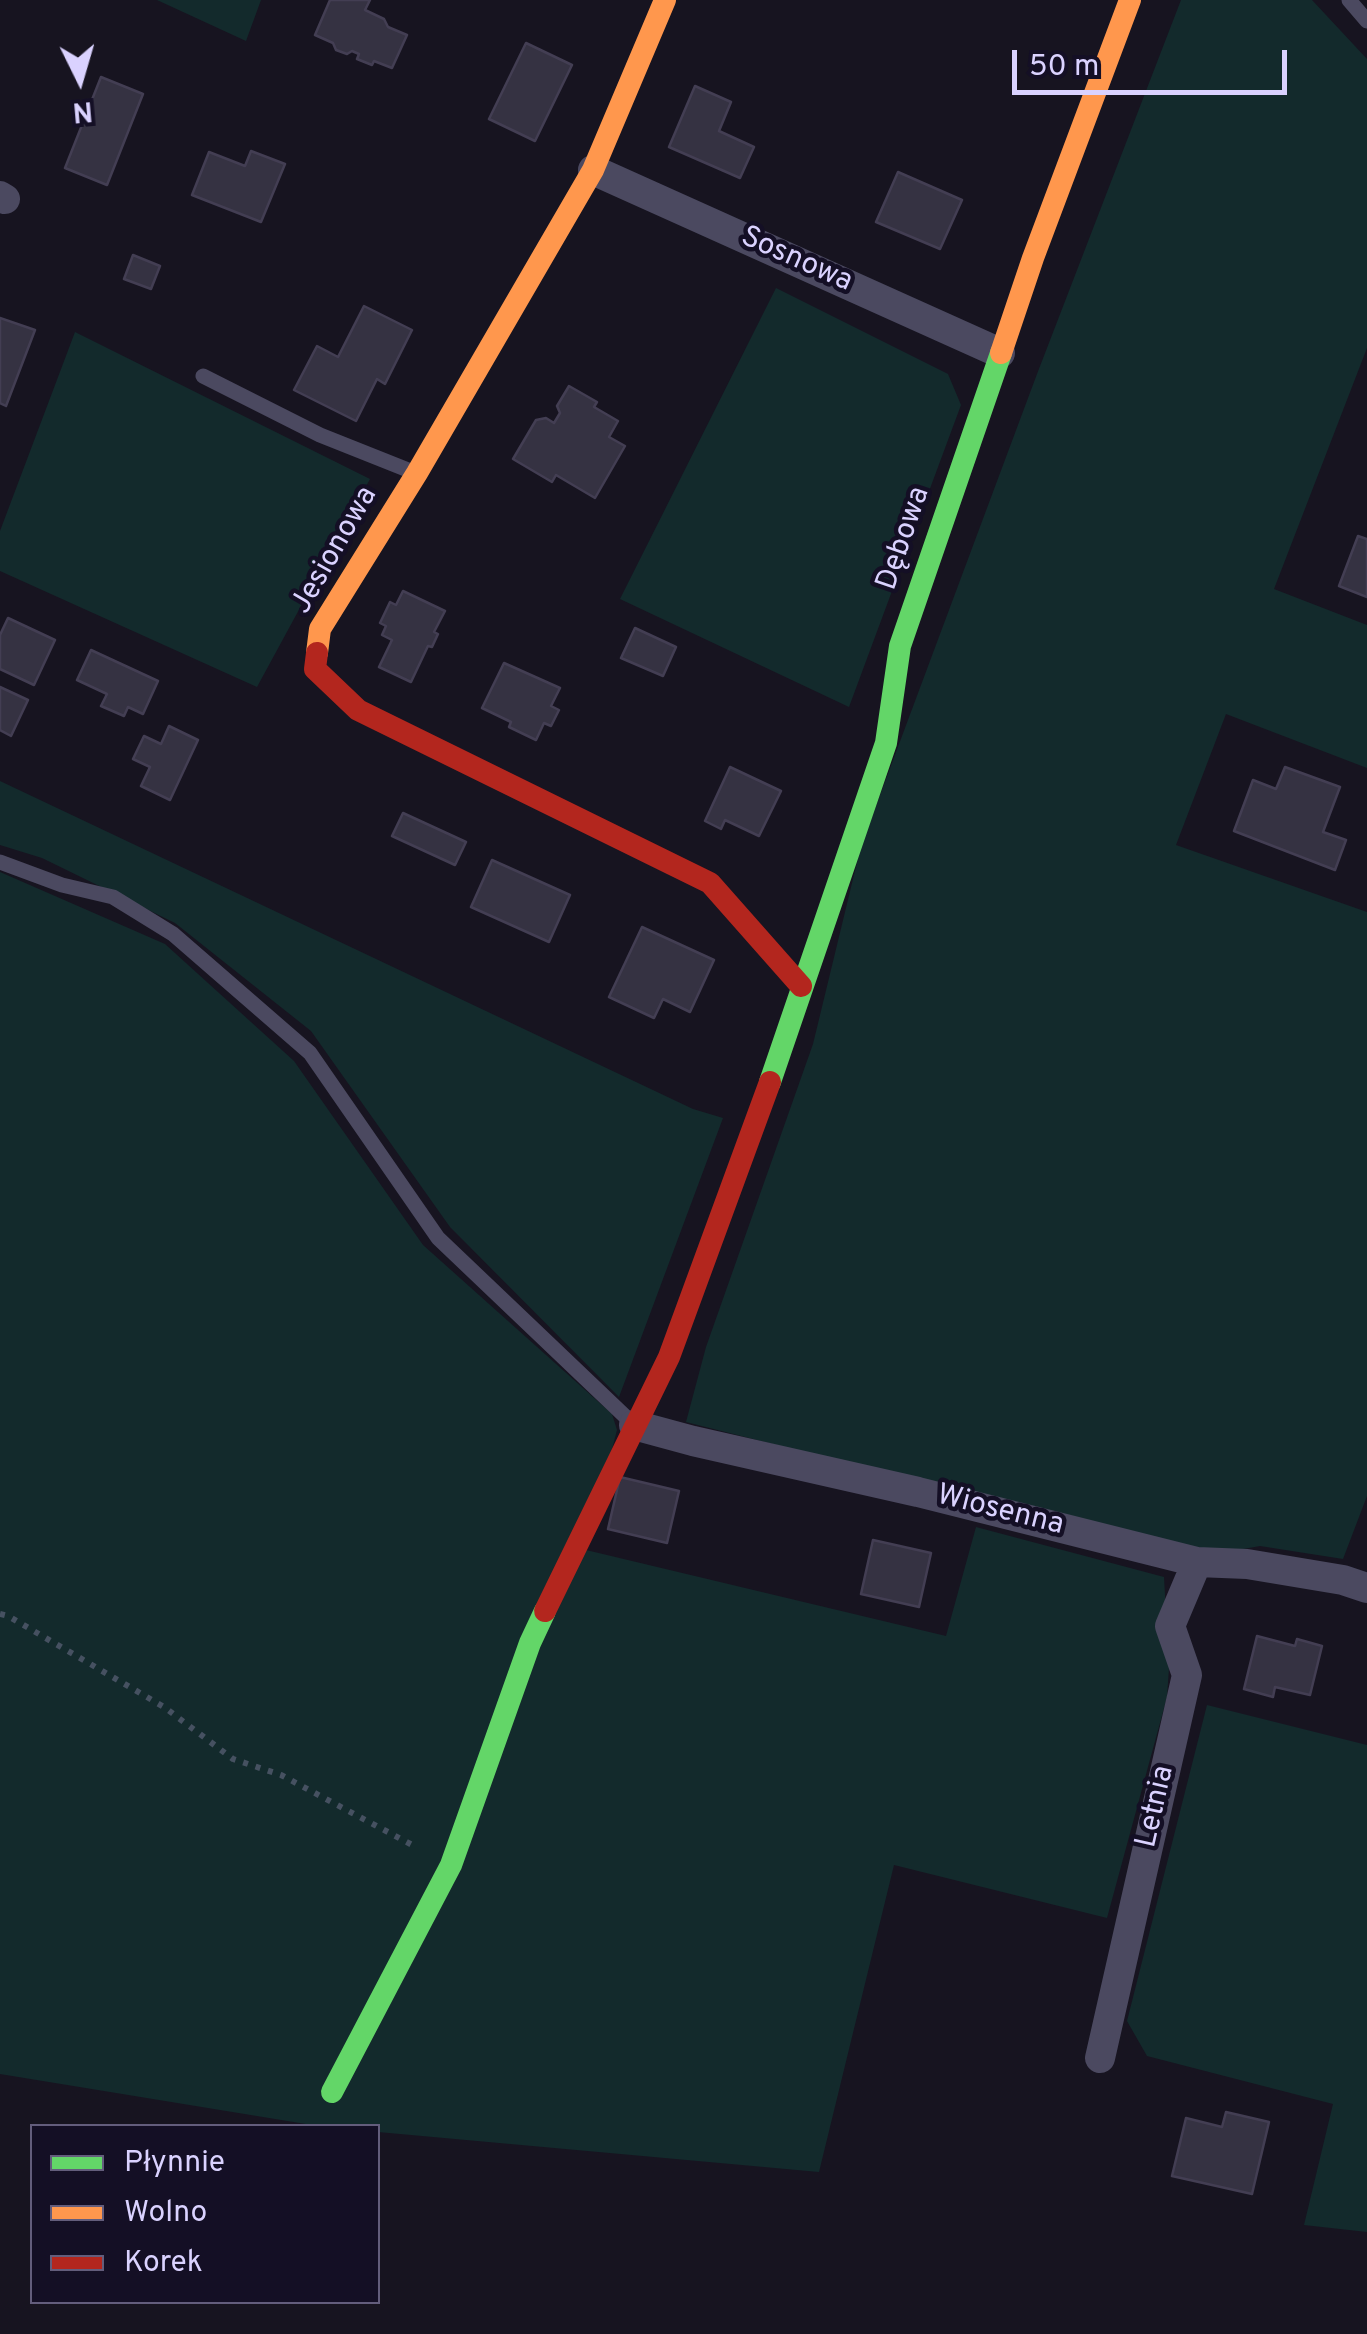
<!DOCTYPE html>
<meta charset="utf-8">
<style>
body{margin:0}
#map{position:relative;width:1367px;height:2334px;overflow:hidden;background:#171420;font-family:Overpass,sans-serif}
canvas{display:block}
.legend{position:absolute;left:30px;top:2124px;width:350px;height:180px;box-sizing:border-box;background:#140f25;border:2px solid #635d7c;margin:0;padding:12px 18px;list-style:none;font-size:30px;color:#dad2ff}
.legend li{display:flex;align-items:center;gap:20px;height:50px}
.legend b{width:50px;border:2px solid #635d7c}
.north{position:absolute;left:30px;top:30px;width:100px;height:100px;-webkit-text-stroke:8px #140f25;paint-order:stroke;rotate:175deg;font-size:28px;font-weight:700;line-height:40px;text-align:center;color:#dad2ff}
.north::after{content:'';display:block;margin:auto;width:35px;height:45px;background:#dad2ff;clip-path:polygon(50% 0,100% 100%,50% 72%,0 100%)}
.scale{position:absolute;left:1012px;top:50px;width:275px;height:45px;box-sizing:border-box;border:5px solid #dad2ff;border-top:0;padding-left:12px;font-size:30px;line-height:35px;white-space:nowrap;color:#dad2ff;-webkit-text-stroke:8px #140f25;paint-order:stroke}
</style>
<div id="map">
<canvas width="1367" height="2334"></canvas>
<ul class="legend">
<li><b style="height:12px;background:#63d668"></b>Płynnie</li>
<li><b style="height:12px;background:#ff974d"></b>Wolno</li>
<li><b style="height:12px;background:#b3261e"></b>Korek</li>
</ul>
<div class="north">N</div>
<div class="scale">50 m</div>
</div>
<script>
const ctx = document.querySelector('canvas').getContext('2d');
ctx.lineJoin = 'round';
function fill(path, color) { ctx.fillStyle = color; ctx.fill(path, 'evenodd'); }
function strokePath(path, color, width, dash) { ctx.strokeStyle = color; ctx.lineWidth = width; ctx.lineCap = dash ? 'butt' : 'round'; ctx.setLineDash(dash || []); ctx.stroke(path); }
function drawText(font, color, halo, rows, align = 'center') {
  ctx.font = font + ' Overpass,sans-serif'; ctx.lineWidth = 9; ctx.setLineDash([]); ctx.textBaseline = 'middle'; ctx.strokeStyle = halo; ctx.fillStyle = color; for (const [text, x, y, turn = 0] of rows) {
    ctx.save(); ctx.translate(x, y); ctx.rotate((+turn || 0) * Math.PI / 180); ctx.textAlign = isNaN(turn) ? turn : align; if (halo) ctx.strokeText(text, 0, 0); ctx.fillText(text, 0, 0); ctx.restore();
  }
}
const green = new Path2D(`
 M157,0H261L246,41Z
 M1181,0H1312L1367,59V348L1274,589L1367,625V768L1226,714L1176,845L1367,912V1496L1343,1559L1260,1546L1210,1555L686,1422L706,1347L813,1044L861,846L1037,374Z
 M776,288L948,374L961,405L849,707L620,599Z
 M75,332L370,479L257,687L0,571V531Z
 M0,781L693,1109L723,1118L619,1397L450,1227L311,1031L175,923L42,858L0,845Z
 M0,872L165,944L294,1061L423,1245L612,1414L617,1430L586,1550L946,1636L976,1527L1164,1577L1169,1668L1167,1697L1107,1918L894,1865L819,2172L378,2132V2126H318L0,2074Z
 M1207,1705L1367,1745V2232L1304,2225L1333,2104L1147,2056L1127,2021Z`);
const building = new Path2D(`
 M330,0H370L365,10L384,19L388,27L407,35L392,68L374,61L372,65L357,59L359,54L352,51L347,54L336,50L333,43L315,35Z
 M526,43L572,65L535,141L489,119Z
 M101,77L143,94L107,185L65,168Z
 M695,86L731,102L719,131L754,147L740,178L669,147Z
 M251,151L285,164L261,222L192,195L209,152L245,166Z
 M898,172L962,200L940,249L876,222Z
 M133,255L160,266L151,289L124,279Z
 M364,306L412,330L385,384L377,379L356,421L294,390L317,346L338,357Z
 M0,318L35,330L6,406L0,403Z
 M569,386L597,402L594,407L618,421L609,437L625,446L595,498L556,475L552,482L513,459L536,420L546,418L554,423L560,413L557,406Z
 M1358,536L1367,539V597L1339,586Z
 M403,591L445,611L434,632L438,634L432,647L428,646L411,682L379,667L392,640L382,635L386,626L380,623L390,602L396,605Z
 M8,618L55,640L34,685L0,669V635Z
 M635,628L676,647L663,676L621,658Z
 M91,650L158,681L143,714L128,707L124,716L101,706L107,694L77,680Z
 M504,663L560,688L551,706L559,710L551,726L544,723L536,740L509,727L511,722L482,708Z
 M0,687L28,700L11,736L0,730Z
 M169,726L198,740L170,800L141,786L150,767L133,759L144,736L161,744Z
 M730,767L781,791L759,836L725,820L721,829L705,821Z
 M1285,767L1340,787L1323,832L1346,840L1335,870L1234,831L1253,780L1276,789Z
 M403,813L466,842L455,865L392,836Z
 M492,860L570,895L549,942L471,907Z
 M642,927L714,960L690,1012L663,999L654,1018L609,997Z
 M620,1477L679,1491L667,1543L608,1529Z
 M873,1540L931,1553L919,1607L861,1594Z
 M1257,1636L1295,1646L1297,1639L1322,1646L1310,1695L1275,1687L1273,1697L1244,1689Z
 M1226,2112L1269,2122L1252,2194L1172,2176L1186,2118L1222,2127Z`);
const path = new Path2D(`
 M0,1614L8,1616L164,1707L233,1759L281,1775L416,1847`);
const lane = new Path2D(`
 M1349,0L1367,21
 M203,376L320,435L413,472
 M0,862L62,885L113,897L173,934L310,1053L438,1238L630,1421`);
const street = new Path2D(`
 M593,170L1000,353
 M0,196L5,199
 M634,1425L693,1441L918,1492L1197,1562L1247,1564L1343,1580L1367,1588
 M1100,2058L1187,1675L1170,1626L1197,1562`);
const fast = new Path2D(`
 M770,1082L886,743L900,646L1001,353
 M332,2092L451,1865L530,1643L545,1611`);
const slow = new Path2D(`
 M1001,353L1033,258L1130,0
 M317,653L320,629L417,473L593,170L665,0`);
const jam = new Path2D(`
 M317,653L315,669L358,710L710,883L801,986
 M545,1611L669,1357L770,1082`);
const streetNames = [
 ["Sosnowa",796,261,24],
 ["Dębowa",905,539,-71],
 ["Jesionowa",336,551,-60],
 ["Wiosenna",1000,1512,14],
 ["Letnia",1157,1807,-77]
];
fill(green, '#132a2c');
fill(building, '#353242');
strokePath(building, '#433e53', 2.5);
strokePath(path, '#465161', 6, [5, 8]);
strokePath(lane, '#4b4960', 15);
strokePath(street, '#4b4960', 30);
strokePath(fast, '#63d668', 22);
strokePath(slow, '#ff974d', 22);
strokePath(jam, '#b3261e', 22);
drawText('30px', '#dad2ff', '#140f25', streetNames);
</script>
